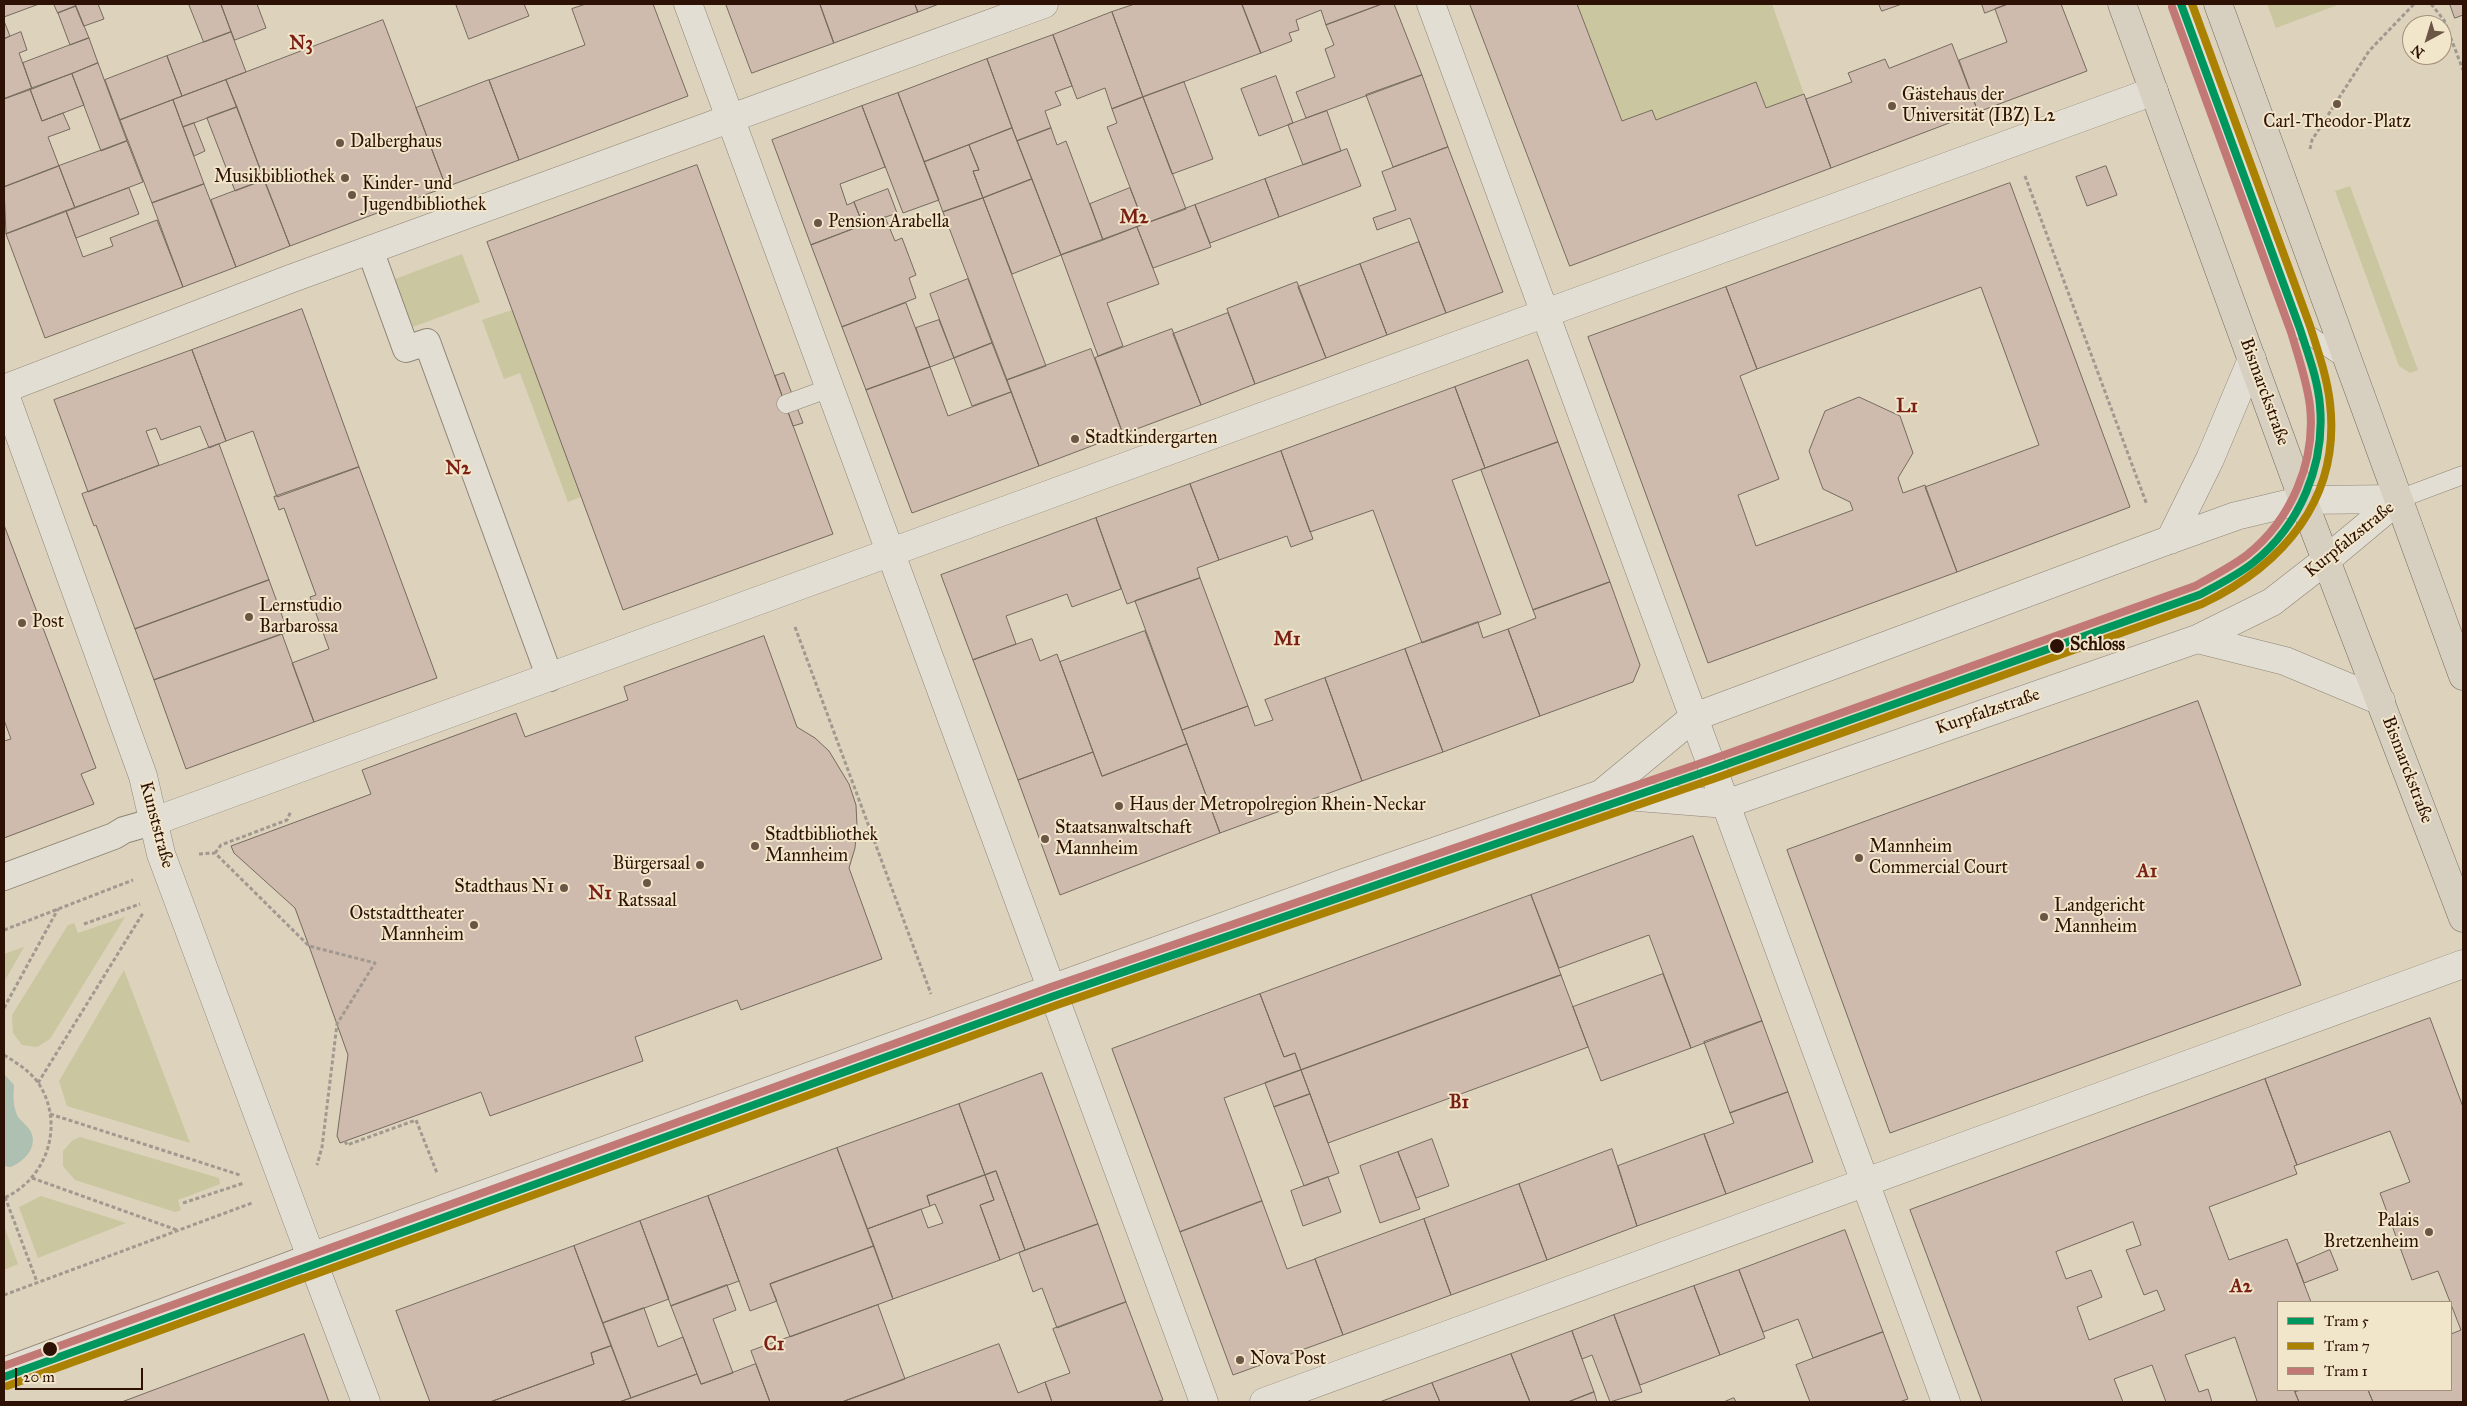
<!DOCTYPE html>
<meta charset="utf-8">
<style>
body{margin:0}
#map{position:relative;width:2467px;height:1406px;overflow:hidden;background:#ddd2bc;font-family:"IM FELL Great Primer",serif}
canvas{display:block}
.frame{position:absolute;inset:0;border:5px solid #2d1104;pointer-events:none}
.legend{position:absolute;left:2277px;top:1301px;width:175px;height:90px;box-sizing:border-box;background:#f1e5ca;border:1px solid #a3907b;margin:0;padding:6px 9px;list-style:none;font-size:15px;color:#2d1104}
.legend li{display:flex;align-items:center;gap:10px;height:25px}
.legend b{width:25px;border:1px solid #a3907b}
.north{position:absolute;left:2402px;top:15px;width:50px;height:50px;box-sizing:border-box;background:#f1e5ca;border:1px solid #a3907b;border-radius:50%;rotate:219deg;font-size:14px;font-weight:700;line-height:20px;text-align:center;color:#2d1104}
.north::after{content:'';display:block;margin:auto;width:18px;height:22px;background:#6b5544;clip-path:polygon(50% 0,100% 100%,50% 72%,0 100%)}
.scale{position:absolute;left:15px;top:1368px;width:128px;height:22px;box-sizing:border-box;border:2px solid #2d1104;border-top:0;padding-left:6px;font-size:15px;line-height:18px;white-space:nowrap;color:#2d1104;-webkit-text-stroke:4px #f1e5ca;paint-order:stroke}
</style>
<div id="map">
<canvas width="2467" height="1406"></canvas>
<div class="frame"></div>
<ul class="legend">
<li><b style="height:6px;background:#00975f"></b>Tram 5</li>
<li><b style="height:6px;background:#ab8102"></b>Tram 7</li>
<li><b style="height:6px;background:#c27875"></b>Tram 1</li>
</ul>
<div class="north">N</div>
<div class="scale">20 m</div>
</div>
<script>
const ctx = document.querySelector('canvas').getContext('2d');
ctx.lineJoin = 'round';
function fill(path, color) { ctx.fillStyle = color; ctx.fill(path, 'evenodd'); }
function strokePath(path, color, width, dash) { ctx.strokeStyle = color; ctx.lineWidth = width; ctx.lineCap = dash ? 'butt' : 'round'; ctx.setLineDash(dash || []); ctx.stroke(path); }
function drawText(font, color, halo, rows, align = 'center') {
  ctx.font = font + ' "IM FELL Great Primer",serif'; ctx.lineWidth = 4; ctx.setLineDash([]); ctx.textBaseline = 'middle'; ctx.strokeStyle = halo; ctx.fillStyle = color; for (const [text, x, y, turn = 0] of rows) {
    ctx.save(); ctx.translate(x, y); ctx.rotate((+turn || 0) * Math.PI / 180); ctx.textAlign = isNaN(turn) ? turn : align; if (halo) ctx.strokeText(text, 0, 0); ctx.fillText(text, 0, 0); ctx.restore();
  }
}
const green = new Path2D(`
 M1577,4H1772L1804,94L1766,108L1756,82L1656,120L1651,110L1622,121Z
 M2267,4H2340L2276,28Z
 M2350,186L2418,370L2410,373L2399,366L2335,191Z
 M462,254L480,302L413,327L395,279Z
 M512,310L581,497L568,502L520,373L504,379L482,320Z
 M125,917L50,1039L37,1047L22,1045L13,1033L12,1015L68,925L74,923L78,933Z
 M24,947L4,982V954Z
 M124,970L190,1143L67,1106L59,1081Z
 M80,1137L219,1178L220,1184L178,1200L181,1210L175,1212L75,1180L63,1166V1151L73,1140Z
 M41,1196L126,1223L38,1258L19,1207Z
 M4,1226L18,1264L4,1270Z`);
const water = new Path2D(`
 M4,1074L14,1085C13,1097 13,1107 18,1117C22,1122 28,1126 31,1132C38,1148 24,1161 11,1167L4,1166Z`);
const building = new Path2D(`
 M4,4H39L4,17Z
 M54,4H75L76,6L58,13Z
 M75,4H98L104,19L84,26Z
 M189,4H221L231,32L204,42Z
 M221,4H257L266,28L235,40Z
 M456,4H524L529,16L469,39Z
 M586,4H653L688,96L519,160L489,80L585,45L572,9Z
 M726,4H820L834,43L752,73Z
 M820,4H915L918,12L834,43Z
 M915,4H939L918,12Z
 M1135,4H1242L1261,53L1143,97L1112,12Z
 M1242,4H1382L1326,25L1321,10L1296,20L1299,30L1289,33L1292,41L1261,53Z
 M1382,4H1394L1422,75L1306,118L1296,92L1335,77L1325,49L1334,45L1326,25Z
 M1470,4H1577L1622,121L1652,110L1656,120L1756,82L1766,108L1804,94L1831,168L1570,266Z
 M1879,4H1902L1882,11Z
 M1982,4H2008L1985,13Z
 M2008,4H2061L2087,71L1978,112L1959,60L2007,42L1995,9Z
 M2450,4H2463V15L2455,18Z
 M76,6L89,38L70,45L58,13Z
 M1112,12L1143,97L1112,109L1105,88L1077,99L1053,35Z
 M383,20L446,187L290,246L226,80Z
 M4,21L10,36L4,39Z
 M21,32L27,50L19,53L32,89L4,99V39Z
 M231,32L246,72L182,96L167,56Z
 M1053,35L1072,86L1055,92L1061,105L1045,111L1051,128L1017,141L987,59Z
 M89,38L98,63L32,89L23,63Z
 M1952,44L1978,112L1831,168L1806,99L1852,82L1848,73L1885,59L1889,68Z
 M167,56L182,96L120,120L105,80Z
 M987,59L1012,128L924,162L898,93Z
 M98,63L127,141L101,151L72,74Z
 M72,74L84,105L42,121L30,89Z
 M1422,75L1448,147L1393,167L1366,95Z
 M1276,76L1293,123L1259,136L1241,89Z
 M226,80L237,107L183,127L173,100Z
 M489,80L519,160L446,187L416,108Z
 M1184,82L1213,159L1172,174L1143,97Z
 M30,89L42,121L63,113L70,129L48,137L59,166L4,187V99Z
 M898,93L939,200L903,213L862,106Z
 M1143,97L1186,209L1144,224L1107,127L1117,123L1112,109Z
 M173,100L204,184L152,203L120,120Z
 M862,106L885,167L840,184L847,205L854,202L863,225L811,245L772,140Z
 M237,107L264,180L235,191L207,118Z
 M1327,111L1341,151L1303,165L1288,125Z
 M194,123L205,151L194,156L183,127Z
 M1012,128L1032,179L983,198L973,171L979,170L969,145Z
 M1051,128L1057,145L1066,141L1103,240L1061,255L1017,141Z
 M127,141L143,182L75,208L59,166Z
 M969,145L979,170L973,171L983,198L943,212L924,162Z
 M1448,147L1503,292L1446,313L1410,218L1377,230L1373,218L1396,210L1382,172Z
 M1347,149L1361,186L1279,217L1265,179Z
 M697,165L833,534L623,610L487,242Z
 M59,166L75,208L6,234L4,187Z
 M2106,166L2117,195L2087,206L2076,177Z
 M1032,179L1061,255L1012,274L983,198Z
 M1265,179L1279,217L1210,243L1195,205Z
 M264,180L290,246L236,267L211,200Z
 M2010,183L2130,507L1957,572L1925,487L2039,445L1981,287L1757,369L1726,287Z
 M204,184L236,267L183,287L152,203Z
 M129,188L139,214L76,238L66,211Z
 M1130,188L1144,224L1103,240L1090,204Z
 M888,189L897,213L863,225L854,202Z
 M983,198L1046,366L1007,380L943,212Z
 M1195,205L1211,247L1153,268L1137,227Z
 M66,211L83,257L113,246L110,238L157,220L183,287L45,338L6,234Z
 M885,217L895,241L902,238L916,275L909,278L916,298L842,327L811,245Z
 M1137,227L1159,284L1107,303L1123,346L1098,356L1061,255Z
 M1419,242L1446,313L1387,335L1360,264Z
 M1360,264L1387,335L1326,358L1298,287Z
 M968,279L992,343L954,358L930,294Z
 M1297,282L1326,358L1255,384L1227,309Z
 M1726,287L1757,369L1740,376L1779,479L1738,495L1756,546L1853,510L1850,502L1823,489L1809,451L1825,411L1859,397L1900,416L1913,453L1898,478L1903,493L1925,485L1957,572L1708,663L1588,337Z
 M906,303L930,367L866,390L842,327Z
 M302,309L359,467L277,497L253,431L226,441L192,350Z
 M1228,313L1255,384L1201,405L1173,334Z
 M939,320L954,358L930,367L916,328Z
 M1172,329L1201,405L1123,434L1095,358Z
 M992,343L1011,392L972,406L954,358Z
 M1091,349L1123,434L1039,466L1007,380Z
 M192,350L226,441L209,448L200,426L161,440L156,428L146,431L159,465L88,492L54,400Z
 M1528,360L1558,442L1485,468L1455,387Z
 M930,367L948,416L1011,392L1039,466L912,513L866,390Z
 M784,373L803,423L793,426L775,376Z
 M1455,387L1485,468L1452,480L1501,614L1422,643L1373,510L1310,532L1281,451Z
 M1558,442L1610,582L1533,610L1481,470Z
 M219,444L269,580L135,629L96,525L94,526L82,494Z
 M1281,451L1313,539L1291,547L1287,536L1219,560L1190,484Z
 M359,467L437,678L314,722L292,663L329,649L310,597L316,595L284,508L279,510L274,497Z
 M1190,484L1219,560L1197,568L1200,578L1127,604L1096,518Z
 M1096,518L1121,589L1072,607L1067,594L1006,616L1016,644L973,660L941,575Z
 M4,525L96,768L81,774L94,804L4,838V741L11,739L4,720Z
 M1200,578L1248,706L1182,730L1135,601Z
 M269,580L288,632L154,680L135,629Z
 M1610,582L1640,665L1633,682L1540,716L1508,629L1536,618L1533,610Z
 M1478,622L1483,638L1508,629L1540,716L1443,752L1405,649Z
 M1145,631L1187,744L1102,776L1060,662Z
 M282,634L314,722L186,769L154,680Z
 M764,636L797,727L815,738L829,751L849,784L856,805L857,826L855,848L849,868L882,959L741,1010L737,1000L635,1037L643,1061L490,1116L481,1092L340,1143L337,1136L348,1055L309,946L295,908L234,853L231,846L371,794L362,770L516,713L525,737L628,700L624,687Z
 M1032,639L1040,661L1057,654L1093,752L1018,780L973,660Z
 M1405,649L1443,752L1362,781L1325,678Z
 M1325,678L1362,781L1220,833L1182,730L1248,706L1255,726L1273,720L1265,700Z
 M2198,701L2301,985L1890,1133L1787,850Z
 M1187,744L1220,833L1060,895L1018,780L1093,752L1102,776Z
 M1693,836L1762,1021L1691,1048L1649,935L1559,968L1531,895Z
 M1531,895L1561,975L1301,1070L1295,1053L1284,1057L1260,994Z
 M1663,974L1691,1048L1601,1081L1573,1007Z
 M1561,975L1588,1047L1328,1143L1301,1070Z
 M1260,994L1284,1057L1295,1053L1301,1070L1224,1098L1262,1201L1180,1232L1112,1049Z
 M2430,1018L2463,1107V1402H2373L2368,1390H2451V1334L2461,1330L2438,1271L2412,1280L2380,1193L2410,1182L2390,1131L2297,1165L2265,1079Z
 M1762,1021L1788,1092L1730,1113L1704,1042Z
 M1301,1070L1310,1094L1274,1107L1265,1083Z
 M1042,1073L1098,1224L1025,1250L996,1171L985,1175L959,1104Z
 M2265,1079L2297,1165L2294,1166L2297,1174L2209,1207L2229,1260L2287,1239L2311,1302H2278V1390H2294L2299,1402H2253L2257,1401L2235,1337L2185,1355L2199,1392L2208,1389L2212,1402H2166L2152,1365L2114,1379L2123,1402H1982L1910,1210ZM2133,1222L2141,1245L2126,1250L2144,1295L2157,1290L2165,1310L2089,1340L2077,1307L2102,1297L2091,1270L2066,1279L2056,1252Z
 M1788,1092L1813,1162L1726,1194L1704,1134L1734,1123L1730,1113Z
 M1310,1094L1339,1173L1304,1186L1274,1107Z
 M959,1104L985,1175L927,1196L930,1206L867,1229L837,1148Z
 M1704,1134L1726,1194L1637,1226L1618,1166Z
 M1432,1139L1449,1186L1416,1198L1398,1152Z
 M837,1148L874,1246L770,1284L777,1301L750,1311L708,1196Z
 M1612,1149L1637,1226L1547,1260L1519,1184Z
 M1398,1152L1420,1209L1380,1223L1360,1166Z
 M996,1171L1025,1250L1000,1260L980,1205L994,1200L985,1175Z
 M985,1175L994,1200L980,1205L1000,1260L893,1299L867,1229L921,1209L928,1228L943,1223L935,1204L930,1206L927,1196Z
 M1328,1177L1341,1212L1303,1226L1291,1191Z
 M1519,1184L1547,1260L1451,1295L1424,1219Z
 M708,1196L739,1281L671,1306L640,1221Z
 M1262,1201L1287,1269L1315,1259L1343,1335L1233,1375L1180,1232Z
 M1424,1219L1451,1295L1343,1335L1315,1259Z
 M640,1221L669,1299L603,1323L574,1246Z
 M1098,1224L1126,1302L1057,1328L1042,1288L1033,1292L1019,1253Z
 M1845,1230L1883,1332L1813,1358L1798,1319L1763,1332L1739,1270Z
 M574,1246L611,1346L591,1353L594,1364L490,1402H430L396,1311Z
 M874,1246L893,1299L790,1337L770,1284Z
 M2330,1250L2338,1270L2304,1283L2297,1264Z
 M1739,1270L1765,1338L1720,1355L1694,1286Z
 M727,1285L736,1310L713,1319L733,1373L701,1384L671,1306Z
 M1694,1286L1720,1355L1640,1385L1614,1315Z
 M1126,1302L1163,1400L1156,1402H1052L1045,1382L1070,1373L1053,1329Z
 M878,1305L905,1379L842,1402H770L751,1351Z
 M644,1308L658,1347L683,1337L697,1374L631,1398L603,1323Z
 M1614,1315L1642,1392L1610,1402L1592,1355L1582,1359L1572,1331Z
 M1572,1331L1594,1392L1568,1402H1530L1511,1354Z
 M1883,1332L1908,1399L1899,1402H1810L1796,1365Z
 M304,1334L329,1402H122Z
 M999,1344L1018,1393L1045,1382L1052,1402H842Z
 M611,1346L631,1398L619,1402H490L594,1364L591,1353Z
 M1511,1354L1530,1402H1440L1432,1383Z
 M756,1364L770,1402H619L697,1374L701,1384Z
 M1432,1383L1440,1402H1380Z
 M2302,1390H2368L2373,1402H2299L2295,1392Z
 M1594,1392L1597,1402H1568Z
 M1734,1398L1736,1402H1724Z`);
const path = new Path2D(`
 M2431,4L2444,20L2463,70
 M2310,149L2312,140L2369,51L2414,4
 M2025,176L2147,505
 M795,627L931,994
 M215,853L221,845L287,820L291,811
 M199,854L215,853L309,946L375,963L337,1024L322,1147L317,1165
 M84,924L140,904
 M4,930L133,880
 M4,1008L58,909
 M4,1055C17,1063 30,1071 39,1084C65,1125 47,1179 4,1198
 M38,1083L143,913
 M50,1114L240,1175
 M345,1141L347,1145L416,1120L437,1173
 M32,1178L177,1230
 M5,1197L37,1282
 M183,1203L244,1183
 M4,1295L252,1203`);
const service = new Path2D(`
 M2180,4L2300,329L2348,361
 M786,404L830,388
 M2399,499L2463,475`);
const pedestrian = new Path2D(`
 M370,250L406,349L427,342L550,678
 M4,877L114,836L124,830L152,822
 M4,1371L311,1257`);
const minor = new Path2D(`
 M688,4L1204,1402
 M1431,4L1946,1402
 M4,389L290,279L1044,4
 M4,392L143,776L161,854L311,1257
 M152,822L2154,91
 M1264,1402L2463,964`);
const tertiary = new Path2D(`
 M2170,540L2210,459L2252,359
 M2197,639L2285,661L2381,701
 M1601,794L1726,804L2197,639L2272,602L2326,560L2399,499
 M366,1402L311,1257L1344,883L1601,794L1694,717L2161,543L2236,516L2303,500L2399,499`);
const primary = new Path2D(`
 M2122,4L2303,500L2463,918
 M2218,4L2463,676`);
const tram1 = new Path2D(`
 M4,1377L1054,996L1713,769L2199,595C2218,585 2238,575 2254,562C2300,525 2325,465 2320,406C2318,380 2308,354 2300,329L2181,4`);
const tram2 = new Path2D(`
 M7,1386L1057,1005L1716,778L2202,604C2283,565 2341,499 2330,403C2327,377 2318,351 2310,326L2192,4`);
const tram3 = new Path2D(`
 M4,1366L1051,987L1710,760L2195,586C2213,576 2231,567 2247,555C2291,520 2316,462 2310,406C2307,381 2298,356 2291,332L2172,7`);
const markers = [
 [2337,104,5,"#6b5544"],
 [1892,106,5,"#6b5544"],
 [340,143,5,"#6b5544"],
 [345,178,5,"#6b5544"],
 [352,195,5,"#6b5544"],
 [818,223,5,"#6b5544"],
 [1075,439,5,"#6b5544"],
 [249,617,5,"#6b5544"],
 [22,623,5,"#6b5544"],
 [2057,646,8,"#2d1104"],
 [1119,806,5,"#6b5544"],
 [1045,839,5,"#6b5544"],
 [755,846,5,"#6b5544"],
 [1859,858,5,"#6b5544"],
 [700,865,5,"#6b5544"],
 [647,883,5,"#6b5544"],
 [564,888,5,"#6b5544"],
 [2044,917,5,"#6b5544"],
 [474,925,5,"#6b5544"],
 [2429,1232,5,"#6b5544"],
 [50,1349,8,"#2d1104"],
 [1240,1360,5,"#6b5544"]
];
const poiNames = [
 ["Gästehaus der",1902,96],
 ["Universität (IBZ) L2",1902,117],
 ["Carl-Theodor-Platz",2337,123,"center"],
 ["Dalberghaus",350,143],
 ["Musikbibliothek",335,178,"right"],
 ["Kinder- und",362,185],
 ["Jugendbibliothek",362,206],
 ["Pension Arabella",828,223],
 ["Stadtkindergarten",1085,439],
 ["Lernstudio",259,607],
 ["Barbarossa",259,628],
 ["Post",32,623],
 ["Haus der Metropolregion Rhein-Neckar",1129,806],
 ["Staatsanwaltschaft",1055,829],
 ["Mannheim",1055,850],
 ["Stadtbibliothek",765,836],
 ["Mannheim",765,857],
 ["Mannheim",1869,848],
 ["Commercial Court",1869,869],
 ["Bürgersaal",690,865,"right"],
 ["Stadthaus N1",554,888,"right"],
 ["Ratssaal",647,902,"center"],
 ["Landgericht",2054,907],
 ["Mannheim",2054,928],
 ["Oststadttheater",464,915,"right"],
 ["Mannheim",464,936,"right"],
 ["Palais",2419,1222,"right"],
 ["Bretzenheim",2419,1243,"right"],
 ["Nova Post",1250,1360]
];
const streetNames = [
 ["Bismarckstraße",2264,392,70],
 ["Kurpfalzstraße",2350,540,-39],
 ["Kurpfalzstraße",1988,712,-19],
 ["Bismarckstraße",2407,770,69],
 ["Kunststraße",156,825,75]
];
const stopNames = [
 ["Schloss",2070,646]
];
const neighbourhoodNames = [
 ["N3",301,44],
 ["M2",1134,218],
 ["L1",1907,407],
 ["N2",458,469],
 ["M1",1287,640],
 ["A1",2147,872],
 ["N1",600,894],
 ["B1",1459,1103],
 ["A2",2241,1287],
 ["C1",774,1345]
];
fill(green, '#cac69f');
fill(water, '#adc0b1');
fill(building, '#cebbad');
strokePath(building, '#756b5e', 1);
strokePath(service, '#8e8476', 19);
strokePath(pedestrian, '#8e8476', 28);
strokePath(minor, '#8e8476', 29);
strokePath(tertiary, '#8e8476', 29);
strokePath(primary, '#756b5e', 29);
strokePath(path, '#a19990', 3, [4, 2.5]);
strokePath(service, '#e3ded3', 18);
strokePath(pedestrian, '#e3ded3', 26);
strokePath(minor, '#e3ded3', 28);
strokePath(tertiary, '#e3ded3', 28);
strokePath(primary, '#d7cfbf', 28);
strokePath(tram1, '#00975f', 8);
strokePath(tram2, '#ab8102', 8);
strokePath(tram3, '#c27875', 8);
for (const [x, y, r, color] of markers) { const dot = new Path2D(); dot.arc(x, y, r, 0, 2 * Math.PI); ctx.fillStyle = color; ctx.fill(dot); strokePath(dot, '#f1e5ca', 2); }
drawText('18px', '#2d1104', '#f1e5ca', poiNames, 'left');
drawText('18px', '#2d1104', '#f1e5ca', streetNames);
drawText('bold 18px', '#2d1104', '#f1e5ca', stopNames, 'left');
drawText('bold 19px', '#7a1f14', '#f1e5ca', neighbourhoodNames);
</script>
